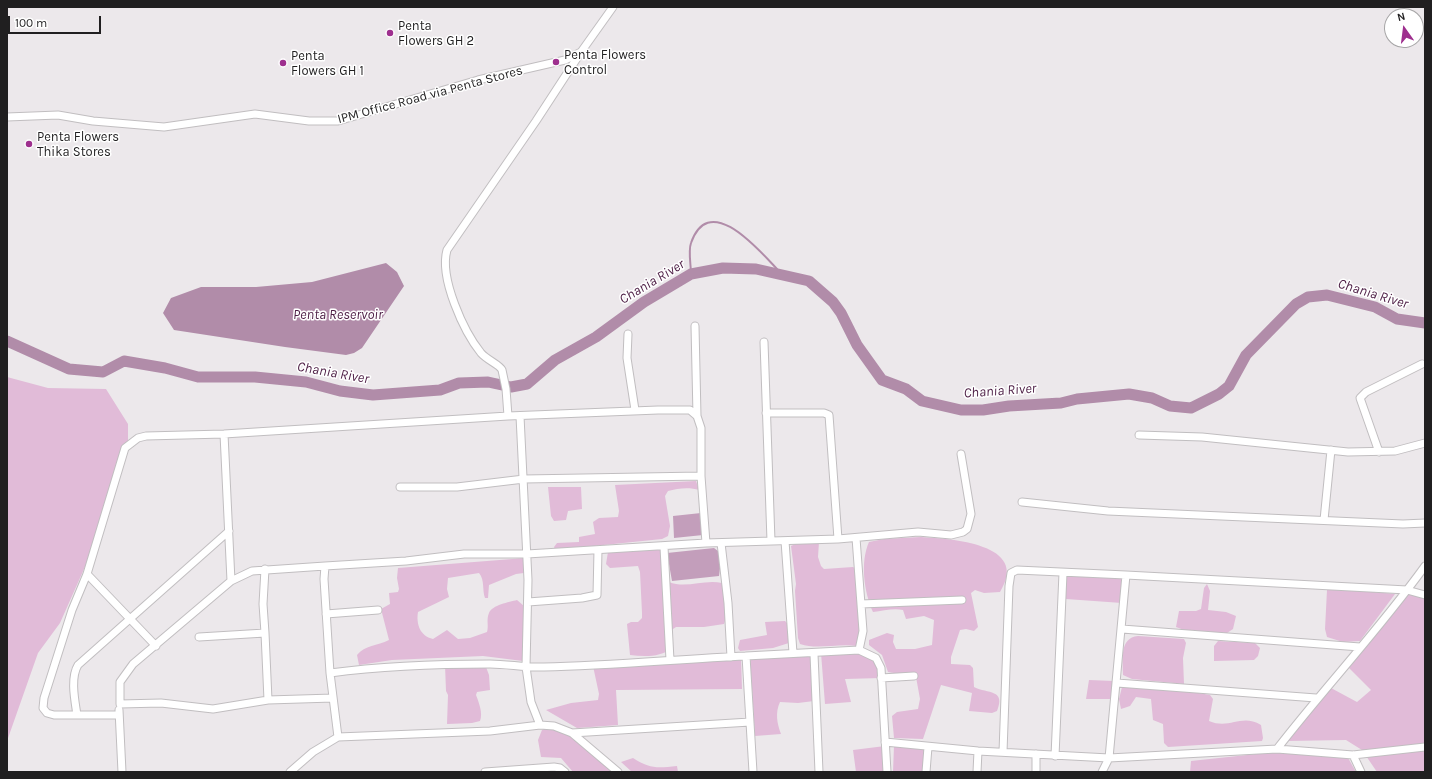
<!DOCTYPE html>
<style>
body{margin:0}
#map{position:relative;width:1432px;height:779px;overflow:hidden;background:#ece8eb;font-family:Karla,sans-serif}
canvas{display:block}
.frame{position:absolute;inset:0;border:8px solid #201f20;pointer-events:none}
.north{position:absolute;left:1384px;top:8px;width:40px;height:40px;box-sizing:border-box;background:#fff;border:1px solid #a6a5a6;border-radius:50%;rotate:346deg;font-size:11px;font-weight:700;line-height:16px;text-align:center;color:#201f20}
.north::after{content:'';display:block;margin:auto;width:14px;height:18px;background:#9e2f8e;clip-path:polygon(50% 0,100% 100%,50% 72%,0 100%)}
.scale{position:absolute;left:8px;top:16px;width:93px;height:18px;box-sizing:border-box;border:2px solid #201f20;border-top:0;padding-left:5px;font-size:12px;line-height:14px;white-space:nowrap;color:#201f20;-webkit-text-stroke:3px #fff;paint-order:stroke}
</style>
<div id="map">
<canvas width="1432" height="779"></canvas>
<div class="frame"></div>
<div class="north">N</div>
<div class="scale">100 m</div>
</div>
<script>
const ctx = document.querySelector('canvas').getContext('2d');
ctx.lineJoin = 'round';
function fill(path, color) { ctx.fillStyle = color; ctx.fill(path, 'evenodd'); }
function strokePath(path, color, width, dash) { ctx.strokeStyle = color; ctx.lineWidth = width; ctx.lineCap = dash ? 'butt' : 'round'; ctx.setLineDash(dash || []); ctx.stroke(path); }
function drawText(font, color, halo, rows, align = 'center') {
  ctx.font = font + ' Karla,sans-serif'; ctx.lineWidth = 3; ctx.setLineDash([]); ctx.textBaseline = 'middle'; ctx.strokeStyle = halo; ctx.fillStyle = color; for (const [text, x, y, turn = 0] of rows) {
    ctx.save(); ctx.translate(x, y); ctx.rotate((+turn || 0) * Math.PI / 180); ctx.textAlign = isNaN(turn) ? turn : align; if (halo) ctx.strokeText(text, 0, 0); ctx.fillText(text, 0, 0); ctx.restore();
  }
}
const green = new Path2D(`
 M7,377L48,388L106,389L128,424V450L88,560L60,623L38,653L7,741Z
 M696,481L699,490C690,487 678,488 668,491L665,496L670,526L668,536L662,539L555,550L554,547L557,543L579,542V537L595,534L593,522L599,518L618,517L619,511L615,485Z
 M548,487H581L582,509L568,511L566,520L554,521L551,516Z
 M921,537C950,539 1031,543 1000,592L984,593L975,590L971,593L978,627L974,631L966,629L960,630L951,657V664L970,665L973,668L974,687C988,694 1006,689 997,711L992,713L969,711L972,693L941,685L923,739L894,738L892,716L897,712L918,709L920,699L916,677L888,672L882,655L869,645V640L887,633L894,635L893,642L896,649H915L932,645L934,620L924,616L906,619L903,610C893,608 883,611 873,612C864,592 860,562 869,542L884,539Z
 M819,542L818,557L821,566L824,569L853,567L858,570L862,619L857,646C838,643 818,650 800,644L798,638L795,591L796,584L791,546L797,543Z
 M660,548L665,553L669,582C686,589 704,579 722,583C728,593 729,613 724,624L704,627H676L670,631L673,648C660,657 646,657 630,655L627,624L631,622H638L642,618V613L640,572L638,566L610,568L606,564L608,552Z
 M525,558L524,573L516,574L489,585L488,598H485C482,590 485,580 479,573L448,578L447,589L449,597L418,612C416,624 420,636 433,639L447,630L458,639L470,638L487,632C489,626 486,620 489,613C492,605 509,602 517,600L524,606L523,661L483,656L392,660L359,665L357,655C365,645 377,646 389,640L381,609L390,604L389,593L398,592L399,589L397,578L398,568Z
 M1065,575L1124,577L1122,603L1066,599Z
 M1207,584L1210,591L1208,610L1226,612L1236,616L1233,629L1227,633L1184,630L1176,627L1179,611H1196L1201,609L1204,588Z
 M1327,590H1351L1395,594L1360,641L1343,642L1327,637L1325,629Z
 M1405,593L1425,596V772H1377L1362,750L1346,740L1286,741L1331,688L1357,702L1371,690L1348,667Z
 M785,621L788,624L792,642L773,648L740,651L738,648L740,640L767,635L765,622Z
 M1138,636L1184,639L1186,643L1183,658L1184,684L1132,679L1123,675C1123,659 1119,638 1138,636Z
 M1218,641L1255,643L1260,648L1258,656L1254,660L1214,661V646Z
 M821,653L860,654L872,656L881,678L845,679L851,702L825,704Z
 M811,654L814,701L798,703L780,702C775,713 777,723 781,734L755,736L750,657Z
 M741,658L742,689L616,690L618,725L577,728L546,710L571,703L598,700L599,694L593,666Z
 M445,665L486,667L489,675L490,690L477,692L476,695C479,703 483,713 480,721L472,723L447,724L448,695L446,691Z
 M1089,680L1114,681V699H1086Z
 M1122,687L1193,692L1210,695L1213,699L1209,721C1230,730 1241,713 1261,725L1263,738L1262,741L1168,747L1164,743L1163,724L1153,720L1151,699L1136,697L1130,706L1121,709L1119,699Z
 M551,726L561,729L616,772H573L561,758L541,757L538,740L542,730Z
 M885,746L886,772H856L853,750Z
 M894,746H925L923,772H893Z
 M1284,751L1347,756L1356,772H1190L1191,761Z
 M633,758C650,769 657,768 677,766L678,772H632L621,762Z`);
const forest = new Path2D(`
 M701,513L703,535L674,538L673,516Z
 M714,548L718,551L721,561L719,576L672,581L667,553Z`);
const water = new Path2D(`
 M386,263L397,272L404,286L362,348L354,353L346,355L285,347L174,330L163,313L171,298L201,287H256L312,282Z`);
const stream = new Path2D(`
 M691,274C691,265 688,251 691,243C709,191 758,249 777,269`);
const river = new Path2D(`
 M7,341L69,369L103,372L124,361L165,368L198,377H255L306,382L340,391L373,395L440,390L459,383L488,382L511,387L527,384L555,360L596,337L644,302L691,274L723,268L756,269L809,281L833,302L841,313L857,345L882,380L906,389L922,401L961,410H983L1009,406L1061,403L1077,399L1129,394L1152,398L1170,406L1191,408L1219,394L1229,386L1246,355L1296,304L1308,297L1327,295L1375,307L1397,319L1425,323`);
const minor = new Path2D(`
 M581,52L536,121L447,250C439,278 464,332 481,353C487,360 500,365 502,370L506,389L508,416L658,410H690L697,416L701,428V476L706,543
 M7,117L58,115L93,121L164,127L255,114L309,121H338L478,80L565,60L581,52L613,7
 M695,326L697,416
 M628,334L627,358L635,410
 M764,342L771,541
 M766,413H824L829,415L838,539
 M520,416L528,580L526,667L531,702L540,725
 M224,434L231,581
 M1139,435L1202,437L1348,452L1395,451L1425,443
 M1379,452L1360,398L1366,392L1422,364
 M400,487H457L524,479L701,476
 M1022,502L1108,511L1403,524L1425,523
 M1324,520L1331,450
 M856,538L863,631L859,650
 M785,541L793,653
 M721,543L728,603L731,657
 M664,547L670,660
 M325,566L252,571L231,581L133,664L120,682V704L161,703L213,709L268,700L333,698
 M265,569L263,604L265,633
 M87,574L156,646
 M528,602L582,598L597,595L598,550
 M861,604L962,600
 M326,614L378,610
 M1122,629L1360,647
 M199,637L265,633L268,700
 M814,654L819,772
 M330,673C383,666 436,664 490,664C508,664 526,668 544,667C611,666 679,659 746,656
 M881,678L914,676
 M1117,683L1316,698
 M119,710L122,772
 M77,715C75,701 70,678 78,665L229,531
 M119,715H54L47,713L43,708L44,698L72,610L87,574L125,448L138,438L146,436L224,434L508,416
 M572,733L750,722
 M338,737L330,673L324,579L325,566L406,561L464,554H527L706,543L838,539L918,532L951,535L963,532L967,529L971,514L961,454
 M885,742L978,751L1109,758L1126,575L1407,590L1425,595
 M1277,749C1325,687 1379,630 1425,566
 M1003,752L1009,586L1011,573L1017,570L1126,575
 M1353,755L1361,772
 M1055,756L1063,573
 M290,772L313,752L338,737L490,731L540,725L554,726L572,733L618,772
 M485,772L554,767L560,768L565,772
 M753,772L746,656L859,650L876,658L881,668L887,772
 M926,772L928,747
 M977,772L978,751
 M1036,772V754
 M1102,772L1109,758L1277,749L1353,755L1425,747`);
const markers = [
 [390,33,4,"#9e2f8e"],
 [556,62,4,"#9e2f8e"],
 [283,63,4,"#9e2f8e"],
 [29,144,4,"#9e2f8e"]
];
const poiNames = [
 ["Penta",398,26],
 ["Flowers GH 2",398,41],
 ["Penta Flowers",564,55],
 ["Control",564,70],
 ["Penta",291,56],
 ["Flowers GH 1",291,71],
 ["Penta Flowers",37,137],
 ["Thika Stores",37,152]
];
const streetNames = [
 ["IPM Office Road via Penta Stores",430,95,-15]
];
const waterNames = [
 ["Chania River",652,282,-31],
 ["Chania River",1373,294,17],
 ["Penta Reservoir",338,315],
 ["Chania River",333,373,10],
 ["Chania River",1000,391,-4]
];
fill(green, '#e1bbd8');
fill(forest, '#c39ebb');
fill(water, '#b18ca9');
strokePath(stream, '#b18ca9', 2);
strokePath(river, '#b18ca9', 11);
strokePath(minor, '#c1bec0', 9);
strokePath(minor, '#fff', 7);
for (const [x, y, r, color] of markers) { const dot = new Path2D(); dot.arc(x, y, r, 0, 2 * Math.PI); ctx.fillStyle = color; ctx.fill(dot); strokePath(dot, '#fff', 1.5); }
drawText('13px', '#201f20', '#fff', poiNames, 'left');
drawText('13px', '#201f20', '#fff', streetNames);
drawText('italic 14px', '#4d1e45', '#fff', waterNames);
</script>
